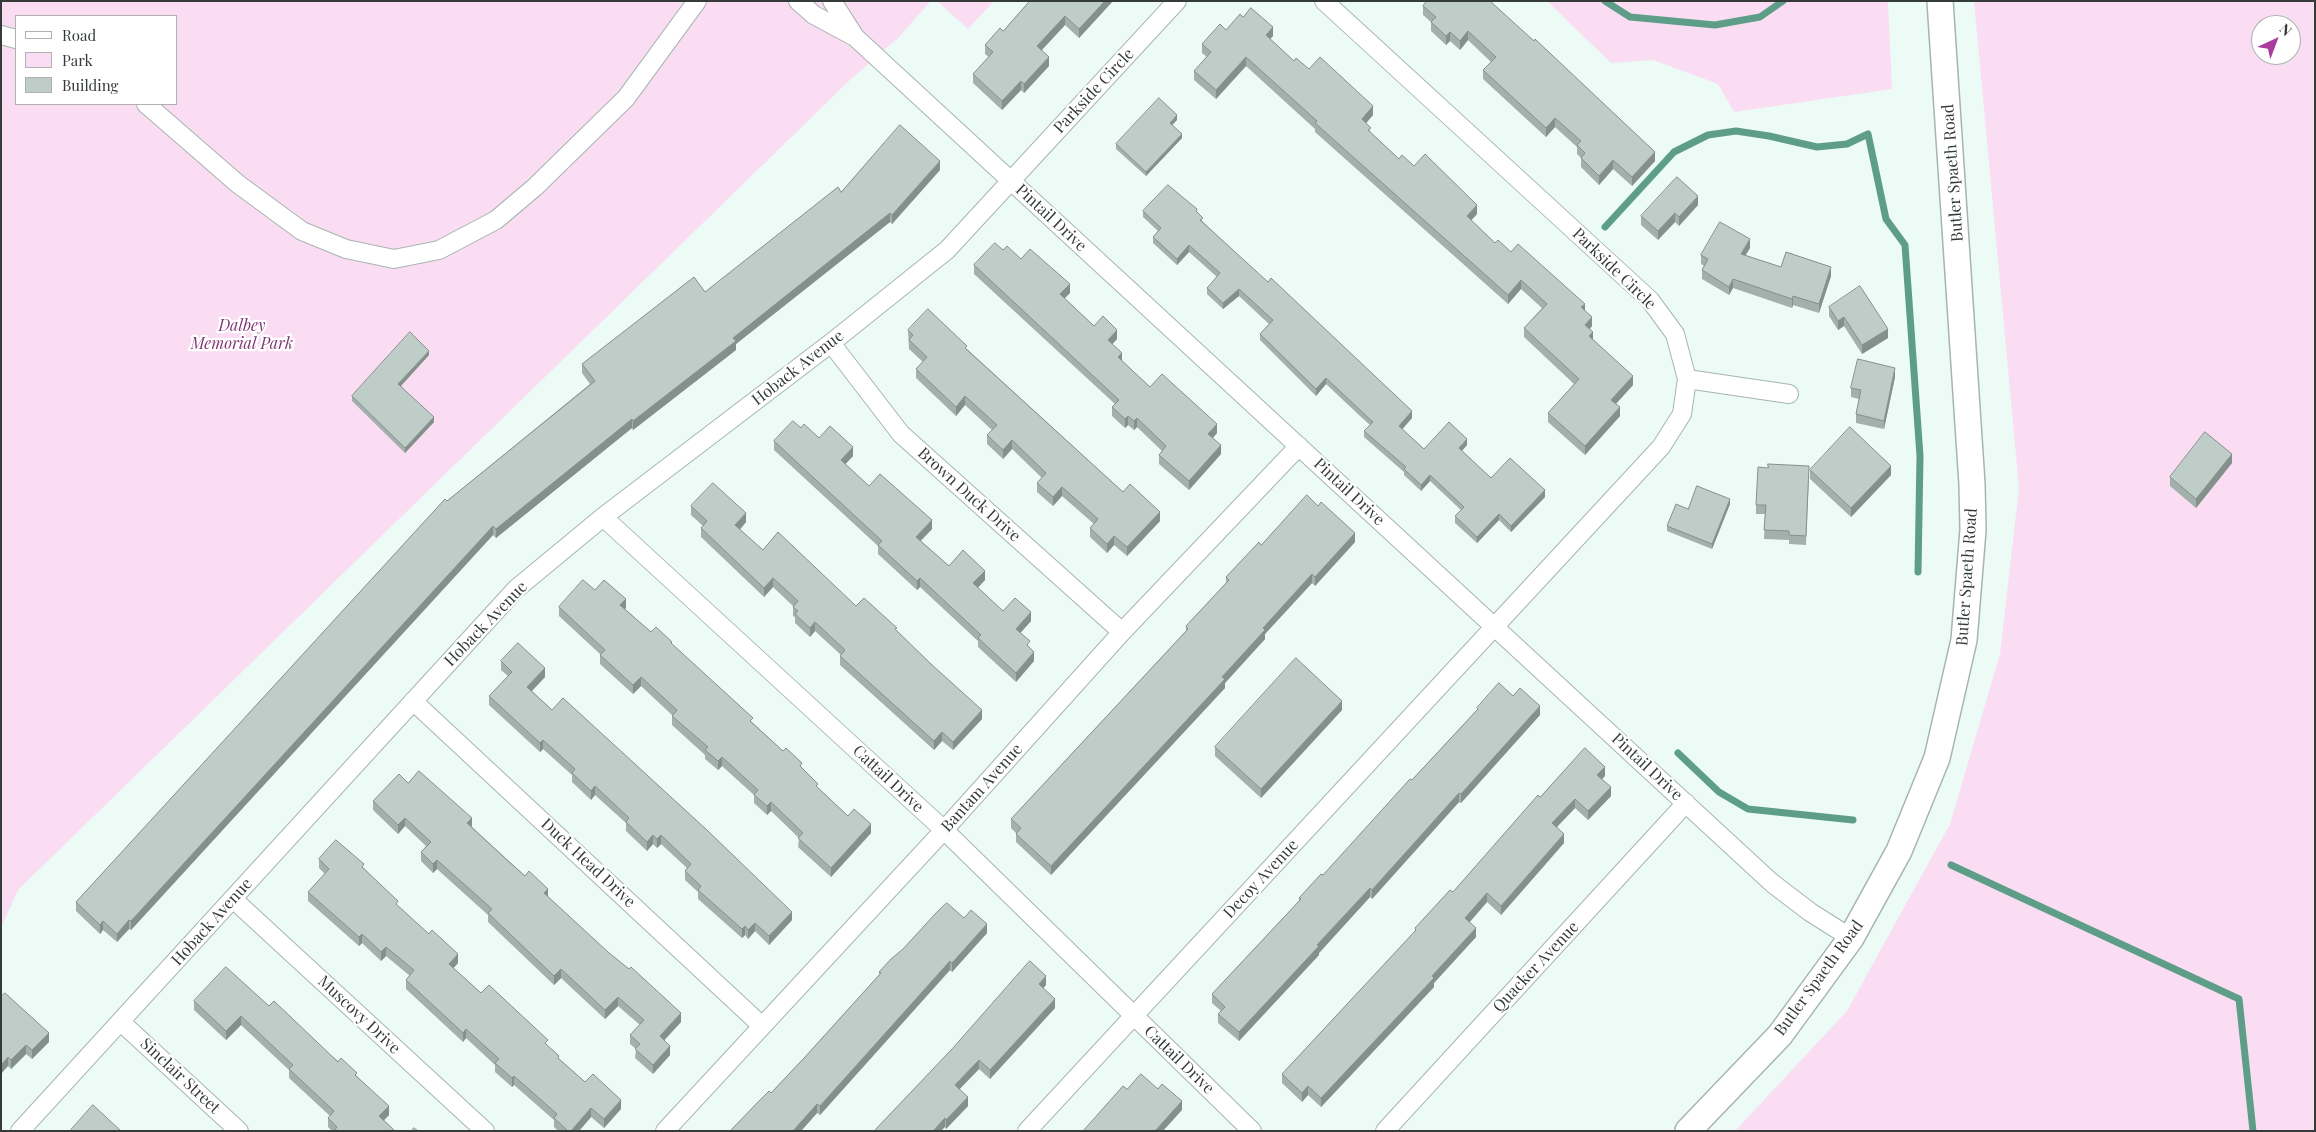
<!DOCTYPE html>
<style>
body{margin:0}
#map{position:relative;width:2316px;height:1132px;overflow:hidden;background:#ecfbf5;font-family:"Playfair Display",serif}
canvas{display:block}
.frame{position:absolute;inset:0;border:2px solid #353b39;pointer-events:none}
.legend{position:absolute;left:15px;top:15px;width:162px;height:90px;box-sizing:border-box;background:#fff;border:1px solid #aeb1b0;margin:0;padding:6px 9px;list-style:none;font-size:15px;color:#353b39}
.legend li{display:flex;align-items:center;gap:10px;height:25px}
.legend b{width:25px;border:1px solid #aeb1b0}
.north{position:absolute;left:2251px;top:15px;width:50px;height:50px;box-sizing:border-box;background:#fff;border:1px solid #aeb1b0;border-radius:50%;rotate:43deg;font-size:14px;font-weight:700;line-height:20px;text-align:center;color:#353b39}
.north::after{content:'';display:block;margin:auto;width:18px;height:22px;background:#aa3c9b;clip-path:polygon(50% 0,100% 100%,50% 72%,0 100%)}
</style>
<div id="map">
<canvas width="2316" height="1132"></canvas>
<div class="frame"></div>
<ul class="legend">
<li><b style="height:6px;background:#fff"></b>Road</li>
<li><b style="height:14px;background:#faddf3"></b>Park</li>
<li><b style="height:14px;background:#becdc7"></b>Building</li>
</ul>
<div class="north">N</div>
</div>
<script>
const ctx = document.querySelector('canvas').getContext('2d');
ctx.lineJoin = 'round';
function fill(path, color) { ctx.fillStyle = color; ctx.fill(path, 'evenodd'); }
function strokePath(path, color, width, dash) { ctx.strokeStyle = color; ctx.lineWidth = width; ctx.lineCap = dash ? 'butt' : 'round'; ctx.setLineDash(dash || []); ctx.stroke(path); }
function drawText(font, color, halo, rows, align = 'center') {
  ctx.font = font + ' "Playfair Display",serif'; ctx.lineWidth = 4.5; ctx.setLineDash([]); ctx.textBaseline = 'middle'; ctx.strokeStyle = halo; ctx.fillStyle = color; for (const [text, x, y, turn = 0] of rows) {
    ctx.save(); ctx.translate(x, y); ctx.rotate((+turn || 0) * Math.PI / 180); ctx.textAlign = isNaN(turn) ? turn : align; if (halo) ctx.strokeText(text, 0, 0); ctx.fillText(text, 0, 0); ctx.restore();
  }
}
const green = new Path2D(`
 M1,1H931L897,39L852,78L18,890L1,928ZM16,16H176V104H16Z
 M937,1H994L968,29Z
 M1547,1H1888L1892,89L1734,112L1718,84L1653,60L1611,63Z
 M1974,1H2315V1131H1735L1847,1011L1950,824L2000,654L2019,488ZM2261,25H2291V55H2261Z`);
const stream = new Path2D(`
 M1605,1L1630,17L1715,25L1760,17L1783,1
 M1605,227L1674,152L1708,135L1736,131L1769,136L1817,147L1847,144L1868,134L1886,219L1905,245L1920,456L1918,572
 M1678,753L1719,792L1748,809L1853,820
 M1951,865L2239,999L2253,1131`);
const minor = new Path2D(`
 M798,1L814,15L855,37L1772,883L1810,912L1851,938
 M832,1L855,37
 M1,35L16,39
 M146,104L238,184L302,231L346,249L394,259L439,250L496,220L535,187L626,98L697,1
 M831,343L901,434L1122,632
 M1687,379L1789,394
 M603,517L944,830L1252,1131
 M413,701L762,1026
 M233,899L485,1131
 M121,1022L239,1131
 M20,1131L516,589L603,517L831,343L947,250L1177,1
 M665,1131L944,830L1122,632L1299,446
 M1027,1131L1661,447L1682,414L1687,379L1675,334L1650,300L1324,1
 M1385,1131L1686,803`);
const secondary = new Path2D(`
 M1688,1131L1780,1035L1851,938L1899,851L1937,758L1964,640L1973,530L1972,484L1940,1`);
const wall = new Path2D(`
 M1030,1H1113L1079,38L1065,25L1042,50L1049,66L1024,93L1021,90L1002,110L973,83V74L989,57L985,54V45L1003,31Z
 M1491,2L1655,161L1632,186L1613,169L1599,185L1581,167V158L1577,154V147L1555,127L1546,137L1483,79V70L1491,62L1468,40L1460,50L1450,41L1446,45L1431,31V22L1423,15V6Z
 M1243,17L1273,36L1270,39L1294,61L1309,69L1373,115L1366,123L1371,133L1399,159L1414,166L1477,214L1471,220L1495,243L1511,252L1585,311L1592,326L1590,329L1593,340L1633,385L1616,404L1620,416L1585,455L1548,422V413L1574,384L1524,337V328L1542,308L1521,289L1508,304L1315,132V129L1246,66L1216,99L1194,80V71L1207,57L1202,53V44L1226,30Z
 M1177,120L1172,125L1182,138L1146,176L1116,149V144Z
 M940,170L892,224L890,222L736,344V350L633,430L632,428L496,538L493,535L131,930L129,929L117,942L103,930L100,934L76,911V902L447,501L590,384L582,373V364L705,292L841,192Z
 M1698,205L1679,226L1675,222L1658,240L1641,225V216Z
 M1143,211L1197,213L1203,222L1412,418L1402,429L1424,449L1467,445L1462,451L1491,478L1545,497L1511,532L1499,520L1477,543L1455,523V516L1461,510L1430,481L1421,491L1404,475V472L1364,437V431L1370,425L1360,416L1326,384L1316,396L1260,340V334L1269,324L1239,296L1223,309L1207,294V288L1217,277L1189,252L1177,265L1153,243V237L1158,231L1143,217Z
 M1750,248L1745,255L1781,267L1831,276L1819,313L1793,305L1792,308L1733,288L1729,295L1702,279V270L1704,266L1701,264V255Z
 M1003,250L1021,259L1070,293L1064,298L1094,326L1117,339L1112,344L1122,361L1150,387L1217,433L1213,438L1221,454L1189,490L1159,464V455L1162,451L1137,427L1134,430L1128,425L1125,428L1112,416V407L1115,404L974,274V265Z
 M1829,307L1888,338L1862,354L1844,326L1838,330L1829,316Z
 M908,330L967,349L1123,492L1160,521L1127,556L1114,545L1107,553L1090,537V528L1094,524L1062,496L1053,506L1037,492V483L1042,478L1012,449L1003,459L987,444V435L992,430L965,405L956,416L916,378V369L923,362L909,349Z
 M429,355L401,386L434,422L405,453L352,401V396Z
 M1895,377L1884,429L1856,423V414L1859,399L1851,397V388Z
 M801,428L853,456L845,464L869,486L932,529L921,541L949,566L985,580L978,588L1003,611L1031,621L1020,633L1030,648L1034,661L1016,682L978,647V641L920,587L917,590L878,554V546L774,450V441Z
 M2232,463L2196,508L2170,486V477Z
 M1810,470L1891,475L1851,517L1810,479Z
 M1809,475L1806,545L1789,544V540L1764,539L1765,514H1756V505Z
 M1730,504L1712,549L1667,531V526L1688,509Z
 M691,506L746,522L740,530L763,550L897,631L982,719L953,750L942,741L934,750L840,665V656L841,655L815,631L810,637L795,623V617L793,616V606L773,587L764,597L701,537V528L703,526L691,515Z
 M1355,542L1315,586L1312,583L1265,634V639L1225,683V688L1051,875L1016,842V833L1011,828V819L1186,631V626L1226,583V577L1261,545Z
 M595,590L626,608L625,609L651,632L672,645L753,723L802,769L818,788L848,816L871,833L831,877L798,847L799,838L771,811L767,815L754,803V795L722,766L718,770L705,759V755L672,725V715L641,686L633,694L600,664V654L559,616V607Z
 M501,661L545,677L532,691L552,710L792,920L769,945L755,931L748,939L745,935L742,938L698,899V892L685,880V871L687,868L661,844L657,848L653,844L647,851L626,831V823L595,795L591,800L572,782V775L543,749L540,752L489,705V696L508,676L501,670Z
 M1513,696L1540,715L1461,803L1459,802L1372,899L1370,897L1319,953V955L1239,1041L1218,1023V1014L1221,1011L1212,1003V994L1299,901V898L1323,875L1477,710V708Z
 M1342,710L1261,798L1215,756V747Z
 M1605,776L1602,779L1611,796L1588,820L1575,808L1557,827L1564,843L1501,915L1487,902L1470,922L1476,937L1434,983V987L1321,1107L1308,1095L1302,1102L1282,1083V1074L1415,932V928L1453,892L1540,797Z
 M408,783L472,827L548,897L681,1022L664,1040L670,1055L653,1074L635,1058L636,1049L630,1044V1035L640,1025L618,1006L605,1019L561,978L554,985L488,922V915L437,869L433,873L421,861V852L426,846L405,826L398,834L373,810V801Z
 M319,859L364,868L398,906L458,963L453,968L481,993L548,1046L559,1059L585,1082L621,1109L604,1128L591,1117L579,1131H558L554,1127V1120L514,1085L512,1087L495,1072V1065L466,1038L463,1042L406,989V980L410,976L386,956L381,961L362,943L359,946L308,901V892L325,874L319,868Z
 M964,918L987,933L952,972L950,970L820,1115L817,1113L801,1131H730L771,1093L805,1057L879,975V972Z
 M1046,985L1043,988L1055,1008L990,1079L979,1069L959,1089L968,1106L946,1129L945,1127L874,1131Z
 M1,997L49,1042L32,1059L26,1054L11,1069L8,1066Z
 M194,1001L269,1006L357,1076L389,1115L384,1120L395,1131H332L328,1127V1118L330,1116L289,1078V1070L241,1025L226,1040L194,1010Z`);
const shadedWall = new Path2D(`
 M1105,1H1113L1079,38V29Z
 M1065,16V25L1037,55V46Z
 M1273,27V36L1266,43V35Z
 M1468,31V40L1460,50V41Z
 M1450,32V41L1446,45V36Z
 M1049,57V66L1024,93V84Z
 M1246,57V66L1216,99V90Z
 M1021,81V90L1002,110V101Z
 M1373,106V115L1362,128V119Z
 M1177,115V120L1170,127V123Z
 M1555,118V127L1546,137V128Z
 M1182,134V138L1146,176V172Z
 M1655,152V161L1632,186V177Z
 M1613,160V169L1599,185V176Z
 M940,161V170L892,224V215Z
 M1698,196V205L1679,226V217Z
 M1477,205V214L1467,225V216Z
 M890,213V222L736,344V350L633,430V421L733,338Z
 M1675,213V222L1658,240V231Z
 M1750,239V248L1741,263V254Z
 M1189,245V252L1177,265V259Z
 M1831,267V276L1819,313V304Z
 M1733,279V288L1729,295V287Z
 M1521,280V289L1508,304V295Z
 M1070,284V293L1060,303V294Z
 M1239,289V296L1223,309V303Z
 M1793,296V305L1792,308V299Z
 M1585,304V313L1581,307Z
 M1592,317V326L1585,334V325Z
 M1844,317V326L1838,330V321Z
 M1888,329V338L1862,354V345Z
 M1117,330V339L1108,349V340Z
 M1593,332V341L1589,336Z
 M429,351V355L398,389V384Z
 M1122,353V362L1118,357Z
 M1895,368V377L1884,429V421Z
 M1633,376V385L1611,409V400Z
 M1326,378V384L1316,396V389Z
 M965,396V405L956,416V407Z
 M1620,407V416L1585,455V446Z
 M1412,411V418L1399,433V426Z
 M1128,416V425L1125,428V419Z
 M434,417V422L405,453V448Z
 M1137,418V427L1134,430V421Z
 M632,419V428L496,538V529Z
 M1217,424V433L1208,443V434Z
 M1467,439V445L1459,454V448Z
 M1012,440V449L1003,459V450Z
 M1221,445V454L1189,490V481Z
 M853,447V456L841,469V460Z
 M2232,454V463L2196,508V499Z
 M1891,466V475L1851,517V508Z
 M1430,475V481L1421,491V485Z
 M1062,487V496L1053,506V497Z
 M1545,490V497L1511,532V526Z
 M1730,499V504L1712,549V544Z
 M1160,512V521L1127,556V547Z
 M746,513V522L735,534V525Z
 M1499,514V520L1477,543V537Z
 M932,520V529L916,545V537Z
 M493,526V535L131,930V921Z
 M1355,533V542L1315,586V577Z
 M1114,536V545L1107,553V544Z
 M985,571V580L973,592V583Z
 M1312,574V583L1265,634V639L1225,683V688L1051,875V866L1222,677L1263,628Z
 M773,578V587L764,597V588Z
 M920,578V587L917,590V581Z
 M626,599V608L620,614V605Z
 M1031,612V621L1016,638V629Z
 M815,622V631L810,637V628Z
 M1034,652V661L1016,682V673Z
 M545,668V677L527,696V687Z
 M641,677V686L633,694V685Z
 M1342,701V710L1261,798V789Z
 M1540,706V715L1461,803V794Z
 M982,710V719L953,750V742Z
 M942,732V741L934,750V741Z
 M543,740V749L540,752V743Z
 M722,757V766L718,770V761Z
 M1605,767V776L1597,784V775Z
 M595,786V795L591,800V791Z
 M1611,787V796L1588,820V811Z
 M1459,793V802L1372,899V890Z
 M1575,799V808L1552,832V823Z
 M771,802V811L767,815V806Z
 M405,818V826L398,834V825Z
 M472,818V827L467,823Z
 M871,824V833L831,877V868Z
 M1564,834V843L1501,915V906Z
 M653,835V844L647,851V842Z
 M661,835V844L657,848V839Z
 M437,860V869L433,873V864Z
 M1370,888V897L1319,953V955L1239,1041V1032L1317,945Z
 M548,889V898L544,893Z
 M1487,893V902L1465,927V918Z
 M792,912V920L769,945V936Z
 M129,920V929L117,942V934Z
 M103,921V930L100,934V925Z
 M755,923V931L748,939V930Z
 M987,924V933L952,972V963Z
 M745,926V935L742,938V929Z
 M1476,928V937L1434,983V987L1321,1107V1098L1432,976Z
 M362,934V943L359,946V937Z
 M386,947V956L381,961V952Z
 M458,954V963L449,973V964Z
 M950,961V970L820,1115V1106Z
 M561,969V978L554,985V976Z
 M1046,976V985L1039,993V984Z
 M618,997V1006L605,1019V1010Z
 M1055,999V1008L990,1079V1070Z
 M681,1013V1022L660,1045V1036Z
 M241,1016V1025L226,1040V1031Z
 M466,1029V1038L463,1042V1033Z
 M49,1033V1042L32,1059V1050Z
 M26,1045V1054L11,1069V1060Z
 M670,1046V1055L653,1074V1065Z
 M8,1057V1066L1,1074V1065Z
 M979,1060V1069L955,1094V1085Z
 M514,1076V1085L512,1087V1078Z
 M1308,1086V1095L1302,1102V1093Z
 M968,1097V1106L946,1129V1120Z
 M621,1100V1109L604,1128V1119Z
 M1182,1101V1110L1163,1131H1155Z
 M817,1104V1113L801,1131H793Z
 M389,1106V1115L379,1125V1116Z
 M591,1108V1117L579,1131H571Z
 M945,1118V1127L941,1131H933Z`);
const building = new Path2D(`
 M1030,1H1105L1079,29L1065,16L1037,46L1049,57L1024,84L1021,81L1002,101L973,74L993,52L985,45L1000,28L1003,31Z
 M1427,1H1490L1534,41L1535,39L1655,152L1632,177L1613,160L1599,176L1581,158L1585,153L1577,145L1581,141L1555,118L1546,128L1483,70L1496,57L1468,31L1460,41L1450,32L1446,36L1431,22L1436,17L1423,6Z
 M1251,8L1273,27L1266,35L1294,61L1296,58L1309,69L1320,57L1373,106L1362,119L1371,128L1368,130L1399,159L1402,155L1414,166L1425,154L1477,205L1467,216L1495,243L1498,240L1511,252L1518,244L1585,304L1581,307L1592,317L1585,325L1593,332L1589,336L1633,376L1611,400L1620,407L1585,446L1548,413L1579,379L1524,328L1547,304L1521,280L1508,295L1315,123L1317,121L1246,57L1216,90L1194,71L1211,52L1202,44L1220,24L1226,30L1240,14L1243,17Z
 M1159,98L1177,115L1170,123L1182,134L1146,172L1116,144Z
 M900,125L940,161L892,215L890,213L733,338L736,341L633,421L632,419L496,529L493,526L131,921L129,920L117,934L103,921L100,925L76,902L445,499L447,501L595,381L582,364L694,277L705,292L838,187L841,192Z
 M1677,177L1698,196L1679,217L1675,213L1658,231L1641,216Z
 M1168,185L1197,209L1196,211L1203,218L1200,220L1268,282L1271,278L1412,411L1399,426L1424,449L1449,422L1467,439L1459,448L1491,478L1510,458L1545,490L1511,526L1499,514L1477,537L1455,516L1464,507L1430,475L1421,485L1404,469L1406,467L1364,431L1373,422L1360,410L1326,378L1316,389L1260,334L1273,320L1239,289L1223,303L1207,288L1220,273L1189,245L1177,259L1153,237L1161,228L1143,211Z
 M1720,222L1750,239L1741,254L1781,267L1786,252L1831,267L1819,304L1793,296L1792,299L1733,279L1729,287L1702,270L1708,259L1701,255Z
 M995,243L1003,250L1007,246L1021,259L1030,249L1070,284L1060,294L1094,326L1103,316L1117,330L1108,340L1122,353L1118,357L1150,387L1162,374L1217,424L1208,434L1221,445L1189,481L1159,455L1166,446L1137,418L1134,421L1128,416L1125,419L1112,407L1119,400L974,265Z
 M1860,286L1888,329L1862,345L1844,317L1838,321L1829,307Z
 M928,309L967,346L965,348L1123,492L1130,484L1160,512L1127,547L1114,536L1107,544L1090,528L1098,519L1062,487L1053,497L1037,483L1046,473L1012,440L1003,450L987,435L997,425L965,396L956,407L916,369L927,357L909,340L913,335L908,330Z
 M410,332L429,351L398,384L434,417L405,448L352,396Z
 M1858,359L1895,368L1884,421L1856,414L1861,390L1851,388Z
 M793,421L801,428L804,424L819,438L830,426L853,447L841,460L869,486L880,474L932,520L916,537L949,566L963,550L985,571L973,583L1003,611L1015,598L1031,612L1016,629L1030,641L1027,645L1034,652L1016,673L978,638L981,635L920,578L917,581L878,545L882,541L774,441Z
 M1850,427L1891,466L1851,508L1810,470Z
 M2205,432L2232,454L2196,499L2170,477Z
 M1768,464L1809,466L1806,536L1789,535V531L1764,530L1766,505H1756L1758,467L1768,468Z
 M713,483L746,513L735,525L763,550L778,532L856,606L864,598L897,628L895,629L931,664L982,710L953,742L942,732L934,741L840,656L845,650L815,622L810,628L795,614L798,611L793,607L798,601L773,578L764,588L701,528L707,521L691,506Z
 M1697,486L1730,499L1712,544L1667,526L1676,504L1688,509Z
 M1307,495L1318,506L1321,502L1355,533L1315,577L1312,574L1263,628L1265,630L1222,677L1225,679L1051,866L1016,834L1021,828L1011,819L1188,629L1186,626L1229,580L1226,577L1259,542L1261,545Z
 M583,580L595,590L604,580L626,599L620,605L651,632L656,627L672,642L671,643L753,718L750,721L783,751L786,748L802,763L800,766L818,784L816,786L848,816L854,809L871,824L831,868L798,838L803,833L771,802L767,806L754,795L758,790L722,757L718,761L705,750L708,747L672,716L677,710L641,677L633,685L600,655L605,650L559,607Z
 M518,643L545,668L527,687L552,710L563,698L708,831L792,912L769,936L755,923L748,930L745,926L742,929L698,890L701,886L685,871L691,864L661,835L657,839L653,835L647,842L626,822L629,818L595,786L591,791L572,773L575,769L543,740L540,743L489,696L512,672L501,661Z
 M1296,658L1342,701L1261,789L1215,747Z
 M1499,683L1513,696L1520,688L1540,706L1461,794L1459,793L1372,890L1370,888L1317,945L1319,946L1239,1032L1218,1014L1225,1007L1212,994L1301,899L1299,898L1321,874L1323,875L1410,779L1412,780L1478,709L1477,708Z
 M1585,748L1605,767L1597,775L1611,787L1588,811L1575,799L1552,823L1564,834L1501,906L1487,893L1465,918L1476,928L1432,976L1434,978L1321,1098L1308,1086L1302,1093L1282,1074L1416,930L1415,928L1450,890L1453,892L1538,795L1540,797Z
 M419,771L472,818L467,823L507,860L525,876L529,871L548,889L544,893L608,952L629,969L631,967L681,1013L660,1036L670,1046L653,1065L635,1049L640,1044L630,1035L644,1020L618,997L605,1010L561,969L554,976L488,913L492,909L437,860L433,864L421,852L431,842L405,818L398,825L373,801L399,774L408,783Z
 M336,840L364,864L362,867L398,901L396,904L429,934L432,930L458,954L449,964L481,993L489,985L548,1040L545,1043L559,1056L558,1058L585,1082L593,1074L621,1100L604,1119L591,1108L571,1131H568L554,1118L557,1114L514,1076L512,1078L495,1063L499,1059L466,1029L463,1033L406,980L414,970L386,947L381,952L362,934L359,937L308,892L329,869L319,859Z
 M947,903L964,918L971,910L987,924L952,963L950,961L820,1106L817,1104L793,1131H730L758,1102L769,1091L771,1093L805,1057L881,973L879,972L891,959L903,949L936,913Z
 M1030,961L1046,976L1039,984L1055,999L990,1070L979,1060L955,1085L968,1097L946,1120L945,1118L933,1131H874L952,1049Z
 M226,967L269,1006L274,1001L338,1062L341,1058L357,1073L355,1075L389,1106L379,1116L395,1131H334L337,1127L328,1118L334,1111L289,1069L293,1065L241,1016L226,1031L194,1001Z
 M5,993L49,1033L32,1050L26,1045L11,1060L8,1057L1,1065V997Z
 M1141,1074L1158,1089L1162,1084L1182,1101L1155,1131H1083L1123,1086L1127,1089Z
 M93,1105L121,1131H70Z
 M414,1128L418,1131H412Z`);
const streetNames = [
 ["Parkside Circle",1094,91,-47],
 ["Butler Spaeth Road",1953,173,-94],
 ["Pintail Drive",1051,218,43],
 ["Parkside Circle",1614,269,44],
 ["Hoback Avenue",798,368,-38],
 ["Pintail Drive",1349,492,43],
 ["Brown Duck Drive",969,495,42],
 ["Butler Spaeth Road",1967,577,-86],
 ["Hoback Avenue",486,624,-46],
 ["Pintail Drive",1647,767,43],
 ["Cattail Drive",888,779,43],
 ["Bantam Avenue",982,788,-48],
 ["Duck Head Drive",588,863,43],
 ["Decoy Avenue",1261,879,-47],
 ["Hoback Avenue",212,922,-48],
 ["Quacker Avenue",1536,967,-47],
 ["Butler Spaeth Road",1819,978,-54],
 ["Muscovy Drive",359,1015,43],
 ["Cattail Drive",1179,1060,44],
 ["Sinclair Street",180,1076,43]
];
const parkNames = [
 ["Dalbey",242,326],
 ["Memorial Park",242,344]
];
fill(green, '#faddf3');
strokePath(stream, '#5e9e89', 7);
strokePath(minor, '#a7b5af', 20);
strokePath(secondary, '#a7b5af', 28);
strokePath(minor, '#fff', 18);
strokePath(secondary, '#fff', 25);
fill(wall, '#a3b0ab');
fill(shadedWall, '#85908b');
fill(building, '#becdc7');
strokePath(building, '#85908b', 1);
drawText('16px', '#353b39', '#fff', streetNames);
drawText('italic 16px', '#803774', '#fff', parkNames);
</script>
